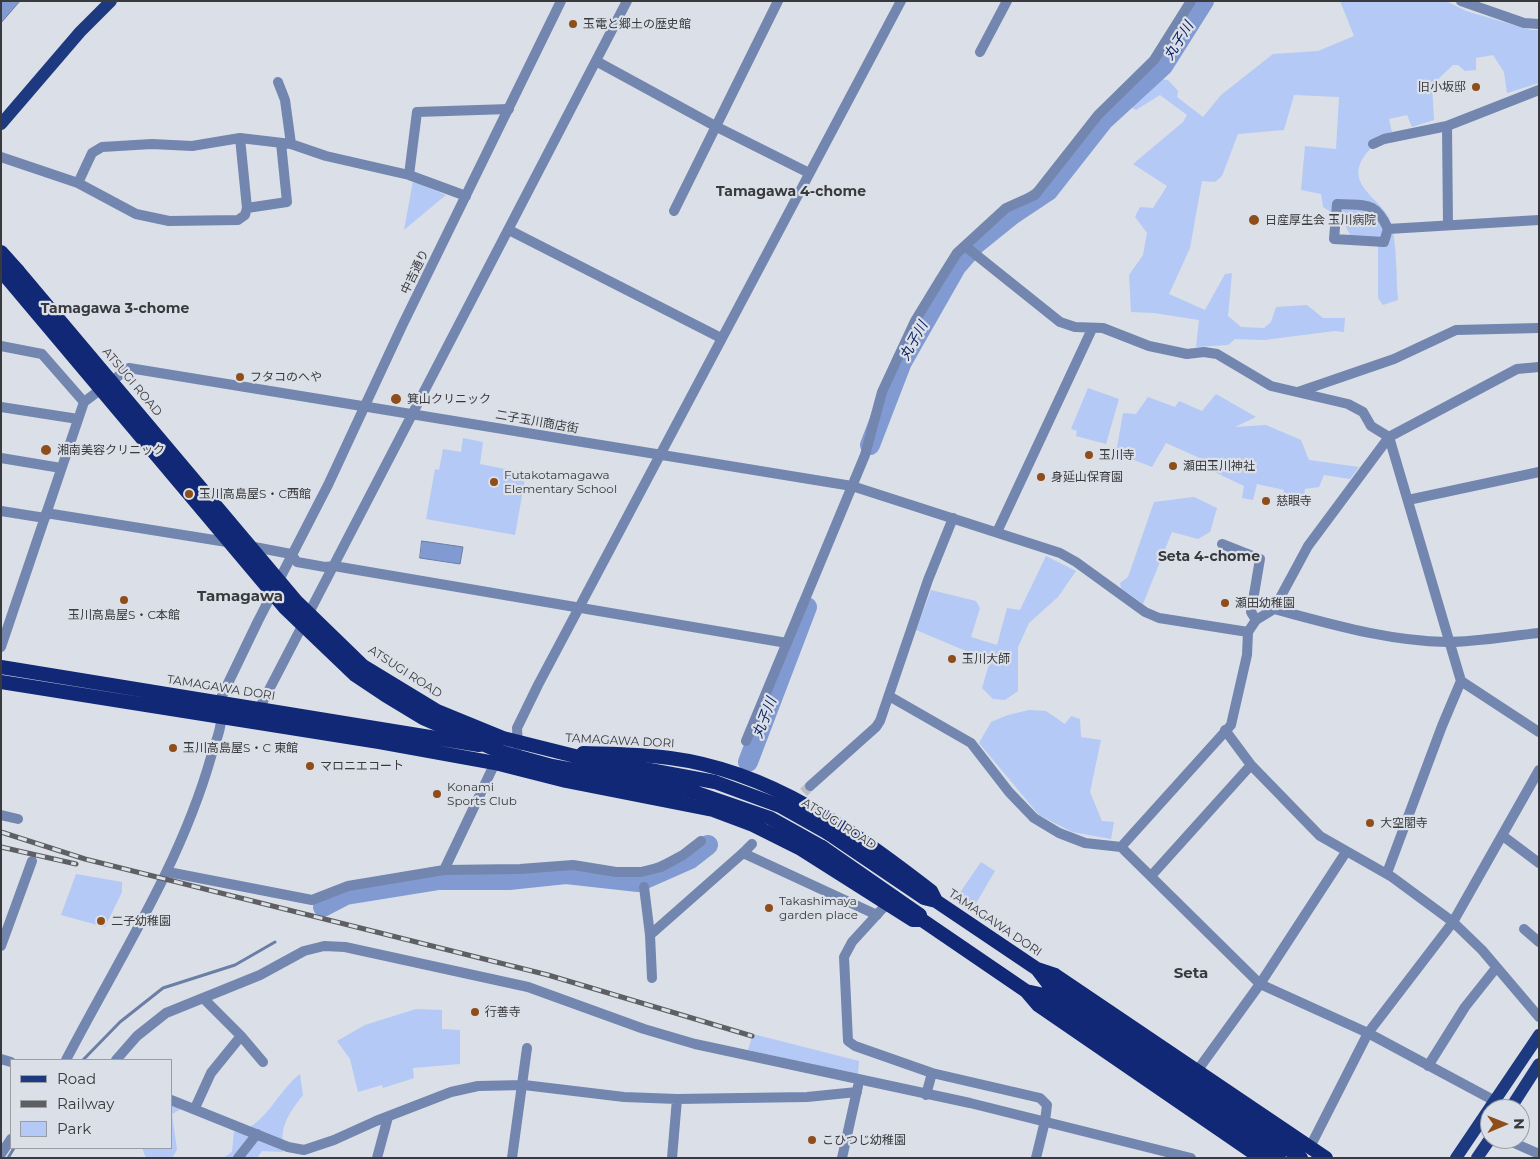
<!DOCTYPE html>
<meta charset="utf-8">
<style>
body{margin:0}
#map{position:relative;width:1540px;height:1159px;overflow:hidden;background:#dbdfe7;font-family:Montserrat,sans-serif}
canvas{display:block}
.frame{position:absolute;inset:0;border:2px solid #393a3d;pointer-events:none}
.legend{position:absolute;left:10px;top:1059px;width:162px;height:90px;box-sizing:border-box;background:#dbdfe7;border:1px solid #9a9da3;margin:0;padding:6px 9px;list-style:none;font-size:15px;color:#393a3d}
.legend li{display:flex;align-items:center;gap:10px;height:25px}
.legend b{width:25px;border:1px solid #9a9da3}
.north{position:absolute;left:1480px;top:1099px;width:50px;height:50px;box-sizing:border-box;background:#dbdfe7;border:1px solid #9a9da3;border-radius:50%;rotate:89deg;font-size:14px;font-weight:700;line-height:20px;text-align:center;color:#393a3d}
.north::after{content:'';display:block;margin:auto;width:18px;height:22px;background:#8e4d19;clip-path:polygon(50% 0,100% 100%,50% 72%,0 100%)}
</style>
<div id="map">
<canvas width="1540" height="1159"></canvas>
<div class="frame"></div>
<ul class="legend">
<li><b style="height:6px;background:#1d3980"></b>Road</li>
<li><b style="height:6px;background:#5d5f63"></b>Railway</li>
<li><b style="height:14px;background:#b4c9f5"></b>Park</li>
</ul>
<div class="north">N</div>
</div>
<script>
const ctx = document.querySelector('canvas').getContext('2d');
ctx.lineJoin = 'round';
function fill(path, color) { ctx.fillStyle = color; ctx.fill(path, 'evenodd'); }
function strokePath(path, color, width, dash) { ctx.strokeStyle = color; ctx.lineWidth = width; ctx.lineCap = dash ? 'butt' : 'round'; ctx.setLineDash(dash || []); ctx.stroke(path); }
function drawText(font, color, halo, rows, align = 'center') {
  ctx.font = font + ' Montserrat,"Noto Sans JP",sans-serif'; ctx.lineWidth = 4.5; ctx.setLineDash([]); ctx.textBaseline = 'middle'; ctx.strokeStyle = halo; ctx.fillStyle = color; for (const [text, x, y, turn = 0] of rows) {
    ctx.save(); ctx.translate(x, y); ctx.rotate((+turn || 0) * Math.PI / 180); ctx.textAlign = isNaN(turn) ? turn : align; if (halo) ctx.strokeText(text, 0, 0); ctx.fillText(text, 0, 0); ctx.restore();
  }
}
const green = new Path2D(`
 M1340,1H1446L1466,11L1531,30H1539V83L1507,93L1504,72L1493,55L1476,58V70L1465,71L1458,65H1453L1432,85L1434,120L1412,127L1407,115L1389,119L1392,132C1383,134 1378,142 1371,148C1335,186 1387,198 1392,226C1397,250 1396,276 1398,300L1383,305L1378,298V239L1350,235L1342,219L1323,207L1321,194L1301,190L1305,146L1336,149L1339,97L1294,95L1284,130L1238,134L1222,176L1215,182L1202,181L1190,248L1169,294L1205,310L1225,274L1232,273L1228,316L1241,327L1264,328L1271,322L1276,307L1307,305L1323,318H1345L1344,332L1335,331L1264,340L1235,339L1228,345L1196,347L1199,320L1154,313L1131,312L1129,275L1143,255L1147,233L1135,217L1140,207L1153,208L1167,186L1133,164L1183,122L1187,115L1160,95L1136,110L1130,107L1159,79L1168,80L1178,91L1177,97L1203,117L1221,95L1273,54L1318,51L1354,36Z
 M413,181L446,195L404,230Z
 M1088,388L1119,399L1106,444L1076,436L1077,431L1071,429Z
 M1216,394L1256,417L1235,427L1266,425L1301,440L1309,460L1359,467L1350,479L1324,475L1319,487L1305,489L1304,497L1283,494L1284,490L1257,484L1253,500L1242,498L1244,486L1204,467L1202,459L1166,443L1152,467L1116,453L1123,413L1136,414L1148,397L1175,407L1179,401L1202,411Z
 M463,438L483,442L480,464L526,473L515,535L426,519L435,469L439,470L443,449L461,452Z
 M1194,497L1217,508L1210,532L1198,539L1172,532L1143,604L1121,588L1120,583L1128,577L1154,502Z
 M1046,556L1076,571L1058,597L1029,623L1018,647V691L1005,700L993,699L982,688L990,661L916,630L931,590L976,601L980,608L971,637L997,645L1007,608L1020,610Z
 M1029,710L1046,711L1065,724L1071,716L1080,719L1081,737L1101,740L1090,792L1102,821L1114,822L1111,839L1072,832L1039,815L979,743L991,722L1008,715Z
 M981,862L995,871L975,905L959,894Z
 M76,874L122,882V892L105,927L61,915Z
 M416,1009L442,1010V1029L460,1030V1064L413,1068L414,1078L383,1088L382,1085L358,1092L350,1059L337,1041L365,1025Z
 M753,1034L859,1061L858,1075L748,1050Z
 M300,1074L303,1095C287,1116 280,1126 283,1152L262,1151L257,1158H223L232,1152L234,1132C264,1130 277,1091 300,1074Z
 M171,1103L185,1107L172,1114L177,1150L172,1158H146L142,1148H171Z`);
const water = new Path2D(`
 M1,1H20L1,23Z
 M422,541L463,547L460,564L420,558Z`);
const stream = new Path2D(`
 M83,1060L120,1022L163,988L235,965L275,942
 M8,1158L14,1148`);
const river = new Path2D(`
 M870,445L902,362L956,267L976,244L1012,215L1048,191L1103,121L1163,66L1204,1
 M748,762L807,607
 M323,907L346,895L439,880H509L566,874L638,882L690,859L708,845`);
const tertiaryTunnel = new Path2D(`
 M793,803L810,786`);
const minor = new Path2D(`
 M1461,1L1524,23L1539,24
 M980,52L1007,1
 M596,61L717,127L809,173
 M278,82L285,100L291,144
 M1447,126L1448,225
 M1373,144L1384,139L1447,126L1539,90
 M1,157L78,183L136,214L169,221L238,220L245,215L247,208L240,138L291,144L326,156L409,175L466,196
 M409,175L417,112L509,109
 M78,183L92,153L102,147L152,144L192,146L240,138
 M1337,204C1365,206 1375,200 1388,229L1384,242L1334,239Z
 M247,208L287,202L281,143
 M674,211L778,1
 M1388,229L1539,220
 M509,230L721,338
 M965,246L1060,322L1075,327L1103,328L1149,346L1187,354L1204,352L1217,354L1271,386L1348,404L1363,412L1371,426L1389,437L1461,681L1442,726L1387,873
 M1,346L42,354L84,402
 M1298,392L1394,359L1456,330L1539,328
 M1,407L78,419
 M1,458L61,468
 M1408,500L1539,472
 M1,511L45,518
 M46,513L233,543
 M997,532L1092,329
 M1222,544L1260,559L1251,612L1256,620
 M249,546L291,554L297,562L325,567L334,566L787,643
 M1274,609L1308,546L1389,437L1517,369L1539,367
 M1,647L84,402L129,368L852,486
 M1461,681L1539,732
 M889,696L971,743L1009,792L1034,818L1059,833L1085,843L1121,847L1260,984L1368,1033L1495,1101
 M259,709L627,1
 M1225,730L1251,765L1320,836L1392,877L1453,922L1482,950L1539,1017
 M746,741L865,455L882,392L915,321L940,280L957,253L1006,208L1035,195L1098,115L1154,60L1191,1
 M518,747L517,728L538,685L901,1
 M1,815L18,819
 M1503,836L1539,863
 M1121,847L1231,725L1247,655L1248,632
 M444,870L495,763
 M168,872L312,900L348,886L444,870L520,869L573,865L616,872H641L661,867L683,855L701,841
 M1151,876L1251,765
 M644,887L650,935L743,853
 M890,905L883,908L852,942L844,957L848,1041L855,1046L932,1073L1040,1098L1047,1105L1045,1121
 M1524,929L1539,942
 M650,935L652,978
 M1,946L32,861
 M241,1036L263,1062
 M116,1060L137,1036L166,1013L260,975L304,951L324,946L345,947L528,987L644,1029L695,1044L970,1103L1191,1158
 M1428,1066L1465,1007L1496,968
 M1197,1071L1260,984L1346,852
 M926,1095L932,1073
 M171,1100L288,1147L304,1150L334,1140L376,1121L451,1092L478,1086L524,1085L624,1097L677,1099L807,1097L857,1092
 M195,1108L211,1073L241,1036L203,998
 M1505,1139L1539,1154
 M1310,1147L1368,1033L1453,922L1539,770
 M238,1158L257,1134
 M377,1158L388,1117
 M512,1158L527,1048
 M672,1158L677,1099
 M842,1158L858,1086`);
const tertiary = new Path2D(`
 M852,486L1060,553L1076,562L1145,612L1159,618L1248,632L1256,620L1274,609C1331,624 1387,641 1447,642C1478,642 1509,636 1539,633
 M810,786L876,727L880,721L928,580L953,518
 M752,844L743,853L877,915
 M1,1059L11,1062
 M66,1060C118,960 180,866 211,757C217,737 225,723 219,702L258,621L328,485L402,326L561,1
 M1,1154L11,1139
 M1036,1158L1045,1121`);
const primary = new Path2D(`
 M1,124L80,32L111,1
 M1510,1109L1539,1064
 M1456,1158L1539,1035
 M1477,1158L1490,1139`);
const trunk = new Path2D(`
 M1,252L18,271
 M1,271L8,279
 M1,667L479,745
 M1,682L379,742L495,763L566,781L713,810L753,825L801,849L913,920H922L1026,991L1044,995L1279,1158
 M583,753C612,754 641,754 670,758C771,771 853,831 931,891L936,901L1037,969L1050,986L1301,1158
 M828,833L924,898L936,901
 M822,847L920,915
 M1037,969L1055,975L1326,1158
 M1026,991L1038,1005L1261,1158`);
const rail = new Path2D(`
 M1,832L85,859L548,975L752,1036
 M1,847L76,864`);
const trunkBridge = new Path2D(`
 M18,271L296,601L363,666L437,711L503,738L579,757L715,782L780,806L828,833
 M8,279L285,608L355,675L385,695L423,718L501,752L552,766L697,793L770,818L822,847`);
const markers = [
 [573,24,5,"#8e4d19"],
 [1476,87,5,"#8e4d19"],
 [1254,220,6,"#8e4d19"],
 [240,377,5,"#8e4d19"],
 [396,399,6,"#8e4d19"],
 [46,450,6,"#8e4d19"],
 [1089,455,5,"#8e4d19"],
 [1173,466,5,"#8e4d19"],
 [1041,477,5,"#8e4d19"],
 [494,482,5,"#8e4d19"],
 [189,494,5,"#8e4d19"],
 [1266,501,5,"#8e4d19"],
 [124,600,5,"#8e4d19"],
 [1225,603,5,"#8e4d19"],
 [952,659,5,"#8e4d19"],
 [173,748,5,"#8e4d19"],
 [310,766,5,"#8e4d19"],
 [437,794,5,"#8e4d19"],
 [1370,823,5,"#8e4d19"],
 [769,908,5,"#8e4d19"],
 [101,921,5,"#8e4d19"],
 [475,1012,5,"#8e4d19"],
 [812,1140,5,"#8e4d19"]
];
const poiNames = [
 ["玉電と郷土の歴史館",583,24],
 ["旧小坂邸",1466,87,"right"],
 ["日産厚生会 玉川病院",1265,220],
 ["フタコのへや",250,377],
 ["箕山クリニック",407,399],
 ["湘南美容クリニック",57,450],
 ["玉川寺",1099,455],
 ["瀬田玉川神社",1183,466],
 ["Futakotamagawa",504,475],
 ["Elementary School",504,489],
 ["身延山保育園",1051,477],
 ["玉川高島屋S・C西館",199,494],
 ["慈眼寺",1276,501],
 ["瀬田幼稚園",1235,603],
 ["玉川高島屋S・C本館",124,615,"center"],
 ["玉川大師",962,659],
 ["玉川高島屋S・C 東館",183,748],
 ["マロニエコート",320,766],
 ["Konami",447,787],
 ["Sports Club",447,801],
 ["大空閣寺",1380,823],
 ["Takashimaya",779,901],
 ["garden place",779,915],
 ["二子幼稚園",111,921],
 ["行善寺",485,1012],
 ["こひつじ幼稚園",822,1140]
];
const streetNames = [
 ["中吉通り",415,272,-64],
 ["ATSUGI ROAD",132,382,50],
 ["二子玉川商店街",537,422,10],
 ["ATSUGI ROAD",405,672,33],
 ["TAMAGAWA DORI",221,688,9],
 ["TAMAGAWA DORI",620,741,3],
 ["ATSUGI ROAD",839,824,32],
 ["TAMAGAWA DORI",995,923,34]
];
const waterNames = [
 ["丸子川",1179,41,-58],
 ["丸子川",914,341,-61],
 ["丸子川",765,718,-69]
];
const neighbourhoodNames = [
 ["Tamagawa 4-chome",791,192],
 ["Tamagawa 3-chome",115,309],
 ["Seta 4-chome",1209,557]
];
const quarterNames = [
 ["Tamagawa",240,597],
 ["Seta",1191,974]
];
fill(green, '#b4c9f5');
fill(water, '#819bd2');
strokePath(water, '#6b7ea5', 1);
strokePath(stream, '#6b7ea5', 3);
strokePath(river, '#819bd2', 20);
strokePath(tertiaryTunnel, '#bbbec5', 10, [10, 5]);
strokePath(minor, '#7286af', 10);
strokePath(tertiary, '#7286af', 10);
strokePath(primary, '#1d3980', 12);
strokePath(trunk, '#102876', 14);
strokePath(rail, '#5d5f63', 5);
strokePath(rail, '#dbdfe7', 3, [9]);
strokePath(trunkBridge, '#102876', 14);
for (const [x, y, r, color] of markers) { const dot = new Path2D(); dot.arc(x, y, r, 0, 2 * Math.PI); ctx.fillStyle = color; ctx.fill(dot); strokePath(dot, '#dbdfe7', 2); }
drawText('12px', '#393a3d', '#dbdfe7', poiNames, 'left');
drawText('12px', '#393a3d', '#dbdfe7', streetNames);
drawText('italic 14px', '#0d2565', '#dbdfe7', waterNames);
drawText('bold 14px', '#393a3d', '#dbdfe7', neighbourhoodNames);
drawText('bold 15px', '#393a3d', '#dbdfe7', quarterNames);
</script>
